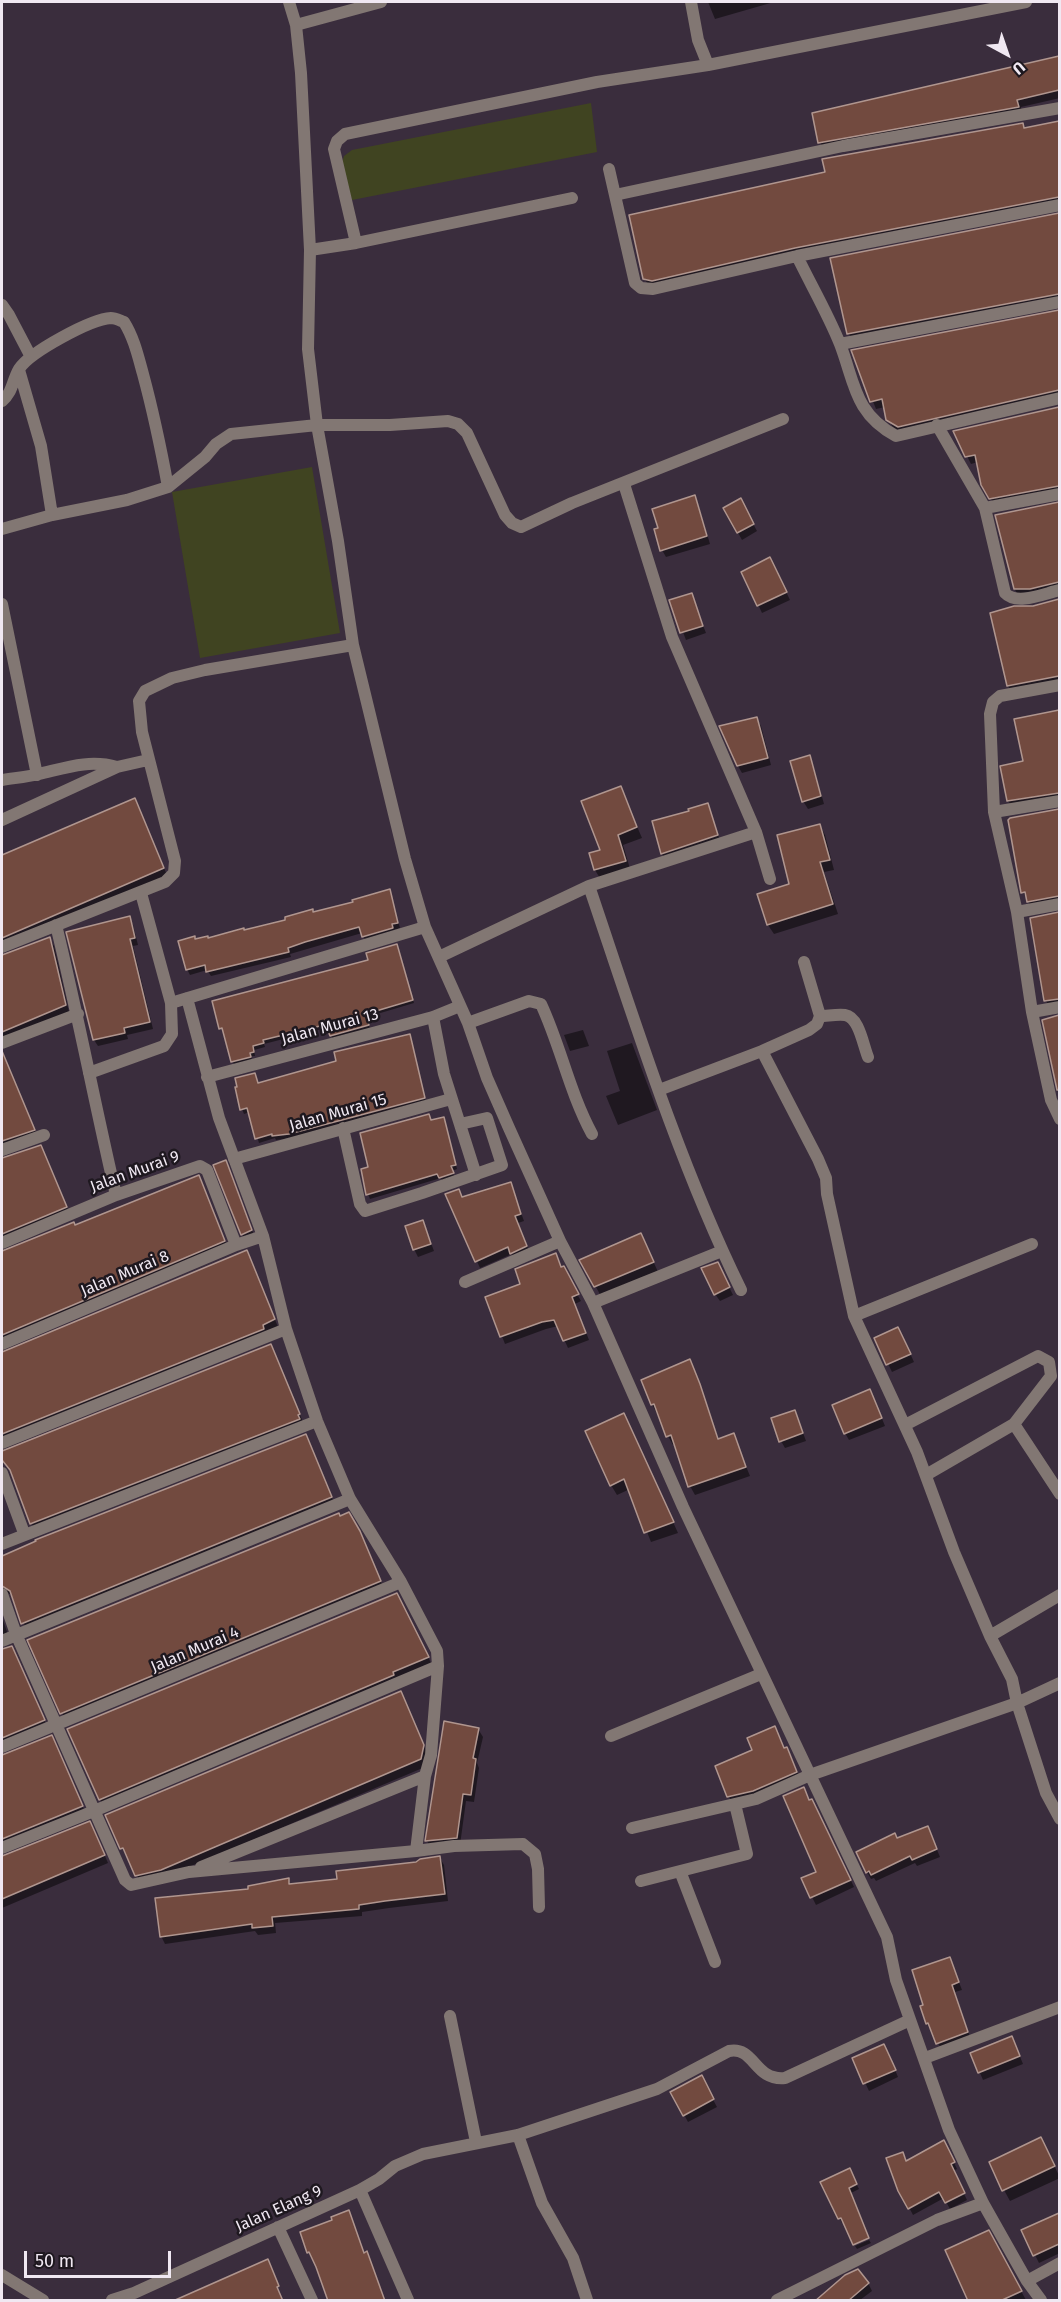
<!DOCTYPE html>
<style>
body{margin:0}
#map{position:relative;width:1061px;height:2302px;overflow:hidden;background:#3a2d3d;font-family:"Fira Sans",sans-serif}
canvas{display:block}
.frame{position:absolute;inset:0;border:3px solid #f0e8f2;pointer-events:none}
.north{position:absolute;left:977px;top:24px;width:60px;height:60px;-webkit-text-stroke:4px #1e181f;paint-order:stroke;rotate:140deg;font-size:16px;font-weight:700;line-height:24px;text-align:center;color:#f0e8f2}
.north::after{content:'';display:block;margin:auto;width:21px;height:27px;background:#f0e8f2;clip-path:polygon(50% 0,100% 100%,50% 72%,0 100%)}
.scale{position:absolute;left:24px;top:2251px;width:147px;height:27px;box-sizing:border-box;border:3px solid #f0e8f2;border-top:0;padding-left:8px;font-size:18px;line-height:21px;white-space:nowrap;color:#f0e8f2;-webkit-text-stroke:4px #1e181f;paint-order:stroke}
</style>
<div id="map">
<canvas width="1061" height="2302"></canvas>
<div class="frame"></div>
<div class="north">U</div>
<div class="scale">50 m</div>
</div>
<script>
const ctx = document.querySelector('canvas').getContext('2d');
ctx.lineJoin = 'round';
function fill(path, color) { ctx.fillStyle = color; ctx.fill(path, 'evenodd'); }
function strokePath(path, color, width, dash) { ctx.strokeStyle = color; ctx.lineWidth = width; ctx.lineCap = dash ? 'butt' : 'round'; ctx.setLineDash(dash || []); ctx.stroke(path); }
function drawText(font, color, halo, rows, align = 'center') {
  ctx.font = font + ' "Fira Sans",sans-serif'; ctx.lineWidth = 5; ctx.setLineDash([]); ctx.textBaseline = 'middle'; ctx.strokeStyle = halo; ctx.fillStyle = color; for (const [text, x, y, turn = 0] of rows) {
    ctx.save(); ctx.translate(x, y); ctx.rotate((+turn || 0) * Math.PI / 180); ctx.textAlign = isNaN(turn) ? turn : align; if (halo) ctx.strokeText(text, 0, 0); ctx.fillText(text, 0, 0); ctx.restore();
  }
}
const green = new Path2D(`
 M591,103L597,152L352,200L341,166L344,156L352,150Z
 M312,467L340,633L200,658L172,492Z`);
const shadow = new Path2D(`
 M708,2H774L715,19Z
 M1060,57V98L1021,107L1022,114L824,150L820,142L813,114Z
 M1060,122V205L649,286L644,278L1025,129Z
 M1060,215V302L853,341L849,334L832,259Z
 M1060,312V398L903,434L893,427L888,419L885,407L876,409L853,351Z
 M1060,408V494L995,506L983,485L978,462L971,464L955,432Z
 M694,496L698,504L710,544L666,557L662,550L660,529Z
 M740,500L757,531L742,540L725,509Z
 M1060,504V590L1018,595L1014,588L997,516Z
 M774,567L790,600L762,613L743,572Z
 M691,595L706,633L686,640L671,601Z
 M1060,600V683L1012,693L1008,686L992,614Z
 M1060,711V801L1013,808L1008,801L1002,767L1024,762L1016,720Z
 M756,718L761,726L771,765L742,773L738,766Z
 M809,757L813,764L824,804L808,809L803,801Z
 M620,787L642,838L623,845L631,872L601,880L595,870L591,854L602,851Z
 M135,800L167,875L2,948V857Z
 M707,804L721,843L666,861L662,854L691,812Z
 M1060,811V904L1032,909L1023,892L1011,819Z
 M820,825L825,835L834,870L824,872L838,914L774,934L768,925L759,895L791,885Z
 M389,891L400,928L394,930L395,933L366,942L362,933L290,954L291,957L211,976L207,970L190,975L187,969L196,941L244,932L354,903Z
 M1060,914V1007L1050,1008L1046,1001L1031,919Z
 M129,918L133,925L138,945L133,946L153,1029L127,1035L128,1039L98,1046L94,1040Z
 M50,939L54,946L69,1012L2,1041V956H5Z
 M398,949L414,1003L367,1017L370,1029L333,1039L326,1028L264,1044L265,1047L254,1050L255,1056H251L252,1060L234,1065L224,1031L220,1028Z
 M1060,1017V1089L1044,1021Z
 M583,1030L589,1046L570,1051L564,1035Z
 M410,1036L426,1102L292,1138L276,1140L275,1138L259,1143L250,1112L244,1114L242,1109L254,1074L258,1084L338,1062Z
 M632,1043L657,1110L618,1125L606,1096L620,1091L607,1051Z
 M2,1053L38,1137L2,1152Z
 M431,1121L445,1123L457,1169L452,1171L455,1178L443,1182L441,1178L370,1199L368,1194L370,1168Z
 M41,1147L70,1214L2,1244V1159Z
 M225,1162L255,1238L246,1241L242,1234Z
 M199,1177L228,1248L2,1345V1252L75,1227Z
 M510,1183L524,1221L518,1223L530,1253L515,1260L512,1254L480,1268L447,1195L459,1191L463,1198Z
 M423,1222L434,1251L418,1257L414,1249Z
 M641,1235L659,1274L602,1298L581,1260Z
 M247,1252L278,1327L2,1444V1353H5Z
 M555,1255L581,1301L575,1304L589,1340L568,1348L558,1326L546,1329L505,1344L487,1298L522,1285Z
 M721,1271L733,1295L720,1301L715,1294Z
 M902,1336L914,1362L892,1372L876,1339Z
 M274,1353L303,1422L35,1531L2,1452H5Z
 M694,1370L719,1440L733,1435L750,1476L695,1495L690,1486L675,1444L673,1445L668,1436L652,1404Z
 M874,1399L885,1426L849,1440L845,1433Z
 M798,1419L806,1441L785,1448L781,1441Z
 M629,1425L678,1533L651,1542L630,1489L617,1495L611,1485Z
 M310,1443L335,1505L27,1631L12,1595L8,1593L2,1595V1558L38,1542Z
 M363,1540L384,1589L66,1721L62,1713Z
 M401,1602L432,1665L104,1807L100,1799Z
 M2,1617L9,1638L2,1642Z
 M11,1648L48,1728L2,1748V1651Z
 M404,1700L427,1753L425,1767L165,1877L140,1882L128,1855L126,1856L122,1848Z
 M445,1723L478,1729L483,1737L477,1763L479,1768L474,1802L466,1801L460,1845L431,1848L427,1841Z
 M775,1728L785,1750L787,1749L791,1756L800,1779L733,1804L729,1797L754,1751Z
 M55,1744L86,1814L2,1849V1756Z
 M810,1802L816,1808L854,1887L816,1905L812,1897L818,1872Z
 M928,1828L940,1857L917,1866L915,1863L876,1881L874,1878L871,1879L867,1872L897,1840Z
 M94,1831L108,1863L2,1908V1857Z
 M440,1858L444,1865L448,1901L389,1908L362,1912V1916L275,1923L276,1933L258,1935L255,1931L165,1944L161,1936L250,1891L288,1880L291,1885L339,1881Z
 M950,1959L962,1990L955,1992L971,2040L942,2050L927,2024L922,2007L925,2006Z
 M1012,2037L1023,2064L983,2080L972,2054Z
 M888,2053L898,2077L869,2091L854,2059Z
 M701,2077L717,2107L688,2122L672,2092Z
 M947,2148L957,2169L953,2171L967,2200L950,2209L944,2198L913,2215L900,2190L902,2154L907,2162Z
 M1047,2150L1060,2178L1010,2201L1004,2190Z
 M852,2175L859,2189L851,2193L845,2222L842,2223L822,2182Z
 M1060,2215V2253L1039,2263L1023,2231Z
 M988,2232L1026,2300H970Z
 M869,2240L871,2243L857,2249L855,2246Z
 M868,2283L872,2291L860,2300H831Z`);
const building = new Path2D(`
 M1059,56V90L1017,100L1019,107L818,143L812,113Z
 M1059,121V197L795,248L652,281L643,279L629,215L825,172L822,159L1023,123L1024,128Z
 M1059,213V294L847,334L830,258Z
 M1059,310V390L898,427L886,420L882,399L870,402L851,350Z
 M1059,407V486L989,499L981,485L975,455L965,457L953,431Z
 M695,495L707,536L660,551L654,529L658,528L652,509Z
 M741,498L754,524L737,533L723,508Z
 M1059,502V582L1030,589H1014L995,515Z
 M770,557L787,592L757,606L741,572Z
 M692,593L703,626L680,633L669,600Z
 M1059,599V676L1007,686L990,613L1014,606H1033Z
 M1059,710V793L1007,801L1000,766L1023,761L1014,719Z
 M757,717L768,758L737,766L719,726Z
 M810,755L821,796L802,802L790,761Z
 M621,786L637,827L618,835L626,861L594,870L589,853L600,850L581,801Z
 M135,798L164,868L2,938V855Z
 M708,803L718,835L661,854L652,821L689,811L688,809Z
 M1059,809V896L1027,902L1025,892L1021,893L1008,820L1010,818Z
 M820,824L830,860L820,862L833,904L767,925L757,894L789,884L777,835Z
 M390,889L398,923L392,924L393,928L362,937L359,927L305,942L288,948L289,952L206,972L205,965L186,970L178,941L195,936V939L208,936V938L244,928V930L285,920V917L313,909V912L353,902L352,900Z
 M1059,912V999L1044,1001L1030,918Z
 M130,916L135,938L130,939L150,1022L124,1028L125,1033L93,1040L66,932Z
 M50,937L66,1005L2,1032V955Z
 M397,944L413,1000L366,1014L369,1025L330,1036L328,1031H325L324,1025L263,1040L264,1043L253,1046L254,1052L250,1053L251,1057L231,1062L222,1028L219,1029L212,1001L368,960L366,953Z
 M1059,1015V1090H1057L1042,1020Z
 M410,1034L425,1098L289,1134L272,1136V1134L255,1139L247,1108L240,1110L235,1087H237L235,1078L255,1073L258,1083L336,1061L334,1052Z
 M2,1051L35,1130L2,1141Z
 M429,1114L431,1120L444,1117L456,1165L451,1166L454,1173L439,1178L437,1174L366,1195L361,1169L368,1167L360,1133Z
 M41,1145L67,1207L2,1234V1158Z
 M226,1160L252,1230L241,1235L213,1165Z
 M199,1175L225,1241L2,1335V1251L74,1222L75,1225Z
 M511,1182L521,1214L515,1216L527,1246L510,1254L508,1247L475,1262L445,1194L459,1189L462,1197Z
 M423,1220L431,1244L413,1250L405,1226Z
 M641,1233L654,1262L594,1287L579,1260Z
 M247,1250L275,1319L263,1325L264,1329L2,1434V1352Z
 M556,1253L561,1267L564,1266L579,1294L572,1297L586,1333L563,1341L554,1320L542,1322L500,1337L485,1297L520,1284L515,1269Z
 M718,1262L730,1287L714,1295L701,1268Z
 M898,1327L911,1354L886,1365L874,1338Z
 M271,1344L300,1414L298,1415L300,1419L30,1524L10,1470L2,1460V1451Z
 M690,1359L700,1384L718,1439L734,1433L746,1467L688,1487L671,1435L666,1437L654,1404L651,1405L641,1380Z
 M870,1389L882,1418L844,1434L832,1405Z
 M795,1410L803,1433L779,1442L771,1418Z
 M624,1413L674,1522L644,1533L624,1479L610,1486L585,1431Z
 M306,1434L332,1497L21,1624L10,1591L2,1586V1556L36,1541L35,1540Z
 M349,1512L360,1531L381,1581L60,1714L27,1640L339,1513L340,1516Z
 M397,1593L429,1657L393,1672L394,1675L99,1800L67,1729Z
 M12,1646L45,1720L2,1738V1649Z
 M401,1691L424,1745L421,1759L161,1870L135,1876L123,1848L120,1849L105,1815Z
 M444,1721L479,1728L473,1758L476,1759L471,1795L463,1794L457,1838L425,1841Z
 M775,1726L784,1748L787,1747L797,1772L753,1791L727,1797L715,1766L752,1750L747,1738Z
 M52,1735L83,1806L2,1839V1755Z
 M804,1787L809,1800L812,1799L851,1880L810,1898L801,1878L816,1872L783,1796Z
 M90,1821L105,1855L2,1899V1856Z
 M928,1826L937,1849L912,1860L910,1856L871,1875L869,1871L866,1873L856,1852L895,1833L897,1838Z
 M440,1856L445,1894L385,1901L359,1905V1909L272,1917L273,1926L252,1928V1924L160,1937L155,1898L248,1889V1886L289,1878V1884L337,1879L336,1871L416,1862L420,1859Z
 M950,1957L959,1982L952,1985L968,2032L936,2044L928,2023L926,2024L920,2006L923,2005L912,1970Z
 M1012,2036L1020,2056L978,2073L970,2053Z
 M884,2044L896,2070L863,2084L852,2058Z
 M702,2075L714,2099L683,2116L670,2092Z
 M1041,2137L1055,2166L1002,2191L989,2162Z
 M944,2140L955,2162L951,2164L965,2193L945,2203L939,2192L908,2209L898,2191L886,2158L903,2152L906,2161Z
 M850,2168L857,2184L849,2188L869,2238L853,2245L841,2218L838,2219L820,2182Z
 M349,2210L364,2253L367,2251L385,2301H328L316,2267L309,2252L307,2253L300,2232L332,2220L331,2217Z
 M1059,2213V2244L1033,2256L1021,2230Z
 M989,2230L1022,2291L1000,2301H968L945,2250Z
 M268,2259L279,2286L277,2287L283,2301H173Z
 M858,2269L869,2283L848,2301H815L845,2275Z`);
const minor = new Path2D(`
 M289,2L296,25L301,73L310,250L308,349L317,425L338,541L353,645L405,859L425,927L468,1023L487,1078L509,1128L560,1241L593,1303L683,1507L887,1937L896,1980L949,2130L983,2203L1027,2281L1041,2300
 M691,2L698,40L708,65
 M296,25L381,2
 M609,169L635,283L641,288L653,289L797,256L1060,205
 M615,195L843,146L1060,108
 M356,243L572,198
 M310,250L356,243L334,149L337,141L345,134L597,82L708,65L1026,2
 M797,256C811,285 828,314 840,344C855,383 854,413 896,436L1060,398
 M2,305L9,315L31,357
 M840,344L1060,302
 M19,370L41,446L52,515
 M2,401C13,392 12,381 19,369C30,352 91,319 111,318C115,318 121,321 124,322C134,338 138,356 143,374C153,411 161,449 168,487
 M937,425L985,508L1005,593C1017,606 1045,593 1060,590
 M624,484L672,637L756,832L770,879
 M985,508L1060,494
 M2,529L52,515L127,500L168,487L205,457L216,444L231,434L317,425H390L448,421L458,424L467,433L505,515L512,523L521,527L572,503L783,419
 M2,604L37,775
 M1060,685L1000,696L993,702L990,714L994,812L1017,912L1032,1012L1051,1100L1060,1119
 M2,780C14,778 27,777 39,774C65,768 89,759 117,767
 M994,812L1060,801
 M2,820L117,767L148,760
 M589,886C635,1022 678,1161 741,1290
 M1017,912L1060,904
 M56,925C78,1015 95,1105 116,1195
 M2,947L165,882L174,873L175,861L142,732L139,701L145,691L172,678L205,670L353,645
 M439,957L589,886L756,832
 M187,998L219,1118L263,1236L286,1329L317,1421L350,1499L401,1582L437,1651L438,1666L431,1755L425,1776L416,1851
 M171,1003L425,927
 M1032,1012L1060,1007
 M820,1016C827,1016 837,1014 845,1015C859,1017 863,1045 868,1057
 M433,1017L444,1074L476,1175
 M468,1023L529,1001L541,1004C561,1047 569,1091 592,1134
 M2,1043L78,1014
 M762,1051L818,1159L826,1178L827,1194L854,1316L917,1452L954,1552L990,1636L1012,1679L1017,1703L1046,1793L1060,1819
 M89,1073L164,1046L172,1034L171,1003L141,893
 M207,1077L433,1017L460,1006
 M659,1090L762,1051L809,1030L817,1024L820,1016L804,962
 M343,1128L360,1204L365,1211L422,1193L502,1165L487,1118L460,1124
 M2,1150L44,1135
 M234,1159L451,1099
 M2,1243L116,1195L200,1166L207,1170L236,1245
 M465,1282L560,1241
 M593,1303L722,1251
 M854,1316L1032,1244
 M2,1344L236,1245L263,1236
 M1014,1424L1060,1494
 M905,1425L1038,1356L1049,1362L1051,1376L1014,1424L926,1475
 M2,1443L286,1329
 M2,1473L24,1533
 M2,1544L317,1421
 M2,1594L16,1634L125,1880L131,1885L189,1872L416,1851L454,1846L523,1844L535,1854L538,1869L539,1907
 M990,1636L1060,1595
 M2,1641L350,1499
 M611,1736L761,1674
 M2,1747L401,1582
 M632,1828L756,1799L810,1775L1017,1703L1060,1683
 M2,1848L94,1811L438,1666
 M201,1867L425,1776
 M680,1871L715,1962
 M641,1881L747,1854L735,1804
 M450,2016L476,2142
 M925,2058L1060,2007
 M518,2135L542,2203L573,2258L587,2300
 M278,2227L312,2300
 M2,2275L43,2300
 M1027,2281L1060,2263
 M112,2300L134,2293L360,2190
 M408,2300L360,2190L379,2179L395,2166L423,2154L518,2135L657,2089L729,2051C755,2046 754,2081 785,2078L910,2020
 M777,2300L937,2220L983,2203`);
const streetNames = [
 ["Jalan Murai 13",330,1027,-15],
 ["Jalan Murai 15",338,1113,-16],
 ["Jalan Murai 9",135,1172,-20],
 ["Jalan Murai 8",125,1274,-23],
 ["Jalan Murai 4",195,1650,-23],
 ["Jalan Elang 9",279,2209,-24]
];
fill(green, '#404421');
fill(shadow, '#0007');
fill(building, '#724a3f');
strokePath(building, '#b0968f', 1.5);
strokePath(minor, '#827773', 12);
drawText('16px', '#f0e8f2', '#1e181f', streetNames);
</script>
